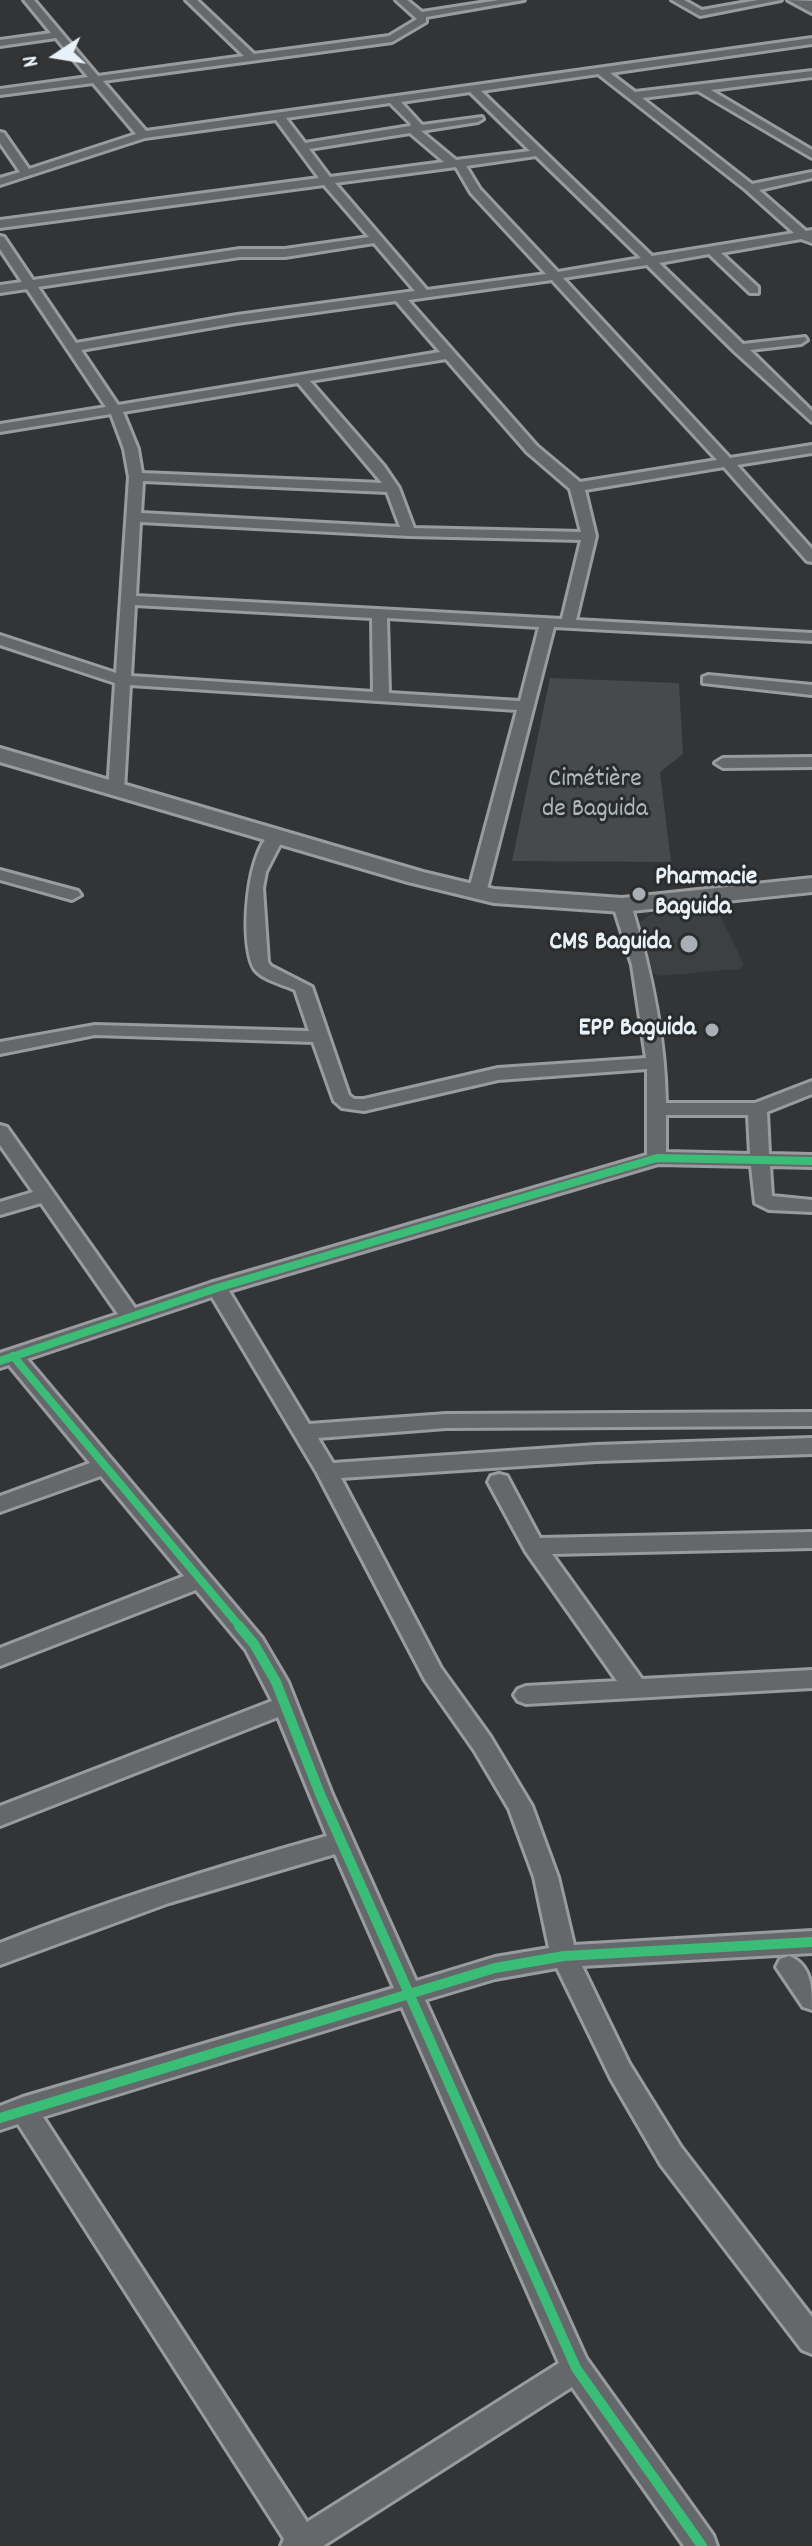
<!DOCTYPE html>
<meta charset="utf-8">
<style>
body{margin:0}
#map{position:relative;width:812px;height:2546px;overflow:hidden;background:#333435;font-family:Dekko,sans-serif}
canvas{display:block}
.north{position:absolute;left:16px;top:16px;width:80px;height:80px;-webkit-text-stroke:6px #2a2d2e;paint-order:stroke;rotate:258deg;font-size:22px;font-weight:700;line-height:32px;text-align:center;color:#e8f1f8}
.north::after{content:'';display:block;margin:auto;width:28px;height:36px;background:#e8f1f8;clip-path:polygon(50% 0,100% 100%,50% 72%,0 100%)}
</style>
<div id="map">
<canvas width="812" height="2546"></canvas>
<div class="north">N</div>
</div>
<script>
const ctx = document.querySelector('canvas').getContext('2d');
ctx.lineJoin = 'round';
function fill(path, color) { ctx.fillStyle = color; ctx.fill(path, 'evenodd'); }
function strokePath(path, color, width, dash) { ctx.strokeStyle = color; ctx.lineWidth = width; ctx.lineCap = dash ? 'butt' : 'round'; ctx.setLineDash(dash || []); ctx.stroke(path); }
function drawText(font, color, halo, rows, align = 'center') {
  ctx.font = font + ' Dekko,sans-serif'; ctx.lineWidth = 6; ctx.setLineDash([]); ctx.textBaseline = 'middle'; ctx.strokeStyle = halo; ctx.fillStyle = color; for (const [text, x, y, turn = 0] of rows) {
    ctx.save(); ctx.translate(x, y); ctx.rotate((+turn || 0) * Math.PI / 180); ctx.textAlign = isNaN(turn) ? turn : align; if (halo) ctx.strokeText(text, 0, 0); ctx.fillText(text, 0, 0); ctx.restore();
  }
}
const built = new Path2D(`
 M716,907L744,965L739,969L658,976L652,972L640,922L654,912Z`);
const green = new Path2D(`
 M550,678L679,683L683,754L660,772L671,862L512,861Z`);
const street = new Path2D(`
 M24,0H34L98,76L244,56L186,0H197L254,54L389,36L417,19L396,0H407L422,12L499,0H524L426,17V22L392,42L103,81L146,131L812,38V44L610,73L635,92L812,71V77L711,90L812,150V158L698,91L642,98L752,184L812,172V178L759,190L806,231L812,230V243L801,239L721,253L758,287V293H750L709,254L659,263L743,344L805,337L807,340L801,344L750,350L812,411V422L734,351L647,265L563,278L730,458L812,445V453L737,465L812,549V562L807,561L724,467L585,490L596,536L576,620L812,633V641L554,627L486,893L477,898L468,893L517,710L130,685L124,791L116,796L110,794L108,791L115,683L0,645V635L116,673L129,477L124,449L111,414L0,432V424L106,407L27,289L0,293V285L22,282L0,249V236L4,237L33,280L240,249H285L369,237L324,185L0,228V220L319,178L276,120L145,138L0,185V178L20,172L0,143V132L4,133L29,169L136,134L93,83L0,95V89L88,77L56,38L0,46V40L51,33ZM598,74L746,190L794,233L652,256L481,91ZM470,92L530,151L456,160L421,131L478,122L483,119L482,117L422,125L401,102ZM390,103L411,124L410,126L305,143L286,118ZM410,133L444,162L330,177L309,149ZM536,156L641,258L558,272L480,189L466,166ZM456,167L471,193L546,274L427,290L335,183ZM374,243L415,291L237,315L76,343L38,287L240,257H285ZM552,280L717,460L580,482L537,446L408,300ZM396,301L440,352L118,405L81,350L237,323ZM446,359L527,452L570,489L581,532L414,528L399,488L384,466L310,381ZM298,383L382,483L142,473L138,449L123,412ZM143,481L387,492L400,527L141,513ZM140,522L409,536L581,540L562,619L136,596ZM135,605L372,618L373,692L131,676ZM387,618L539,627L520,701L389,693Z
 M672,0H684L702,10L758,0H781L700,16Z
 M708,675L812,685V695L703,683V677Z
 M812,757V767L723,768L715,763L723,758Z
 M277,830L285,835L266,872L263,888L268,962L271,966L312,987L349,1095L354,1099H364L498,1068L646,1058L632,965L613,905L622,900L631,905C651,970 665,1035 666,1103H755L812,1081V1094L767,1112L769,1154L812,1155V1167L770,1166L772,1196L812,1200V1212L769,1210L755,1203L751,1166L658,1164L229,1291L309,1424L446,1414L812,1412V1426L446,1428L318,1438L333,1463L596,1445L812,1438V1454L596,1461L341,1478L441,1668L490,1736L532,1806L558,1877L574,1945L812,1931V1953L582,1966L629,2063L681,2147L812,2317V2354L802,2350L661,2165L611,2079L557,1968L495,1979L425,2000L586,2358L713,2535L717,2546H684L572,2387L323,2546H281L284,2539L18,2124L0,2130V2106L23,2097L394,1988L335,1854L169,1903L0,1965V1943C107,1901 216,1867 327,1836L278,1717L0,1826V1806L272,1701L246,1650L196,1590L0,1666V1648L184,1576L101,1476L0,1512V1496L90,1463L9,1365L0,1368V1353L118,1314L41,1203L0,1215V1202L33,1192L0,1145V1125L7,1127L135,1308L210,1283L647,1155V1069L498,1080L364,1111L342,1108L334,1101L313,1042L95,1035L0,1054V1042L95,1025L309,1031L295,990C284,985 264,980 256,971C238,950 246,839 277,830ZM666,1115H748L750,1154L666,1152ZM212,1297L317,1473L425,1680L474,1750L509,1809L534,1877L549,1948L495,1957L416,1981L332,1794L288,1682L262,1638L27,1359ZM402,2007L559,2363L307,2522L43,2117Z
 M0,870L78,891L81,895L72,900L0,880Z
 M499,1474L507,1476L540,1538L812,1532V1548L552,1554L642,1679L812,1670V1688L526,1704L518,1701L514,1695L518,1689L526,1686L617,1681L526,1552L488,1482L491,1476Z
 M789,1956C812,1965 812,1988 812,2010L803,2007L776,1967L780,1959Z`);
const secondary = new Path2D(`
 M0,748L423,872L494,889L622,898L812,878V892L622,912L494,903L408,882L0,762Z`);
const highway = new Path2D(`
 M788,0L812,1V13Z`);
const cyclewayFar1 = new Path2D(`
 M13,1356L241,1628
 M0,1361L217,1288L657,1158L812,1161`);
const cycleway = new Path2D(`
 M239,1626L254,1644L276,1682L320,1794L576,2368L702,2546
 M0,2118L495,1968L564,1956L812,1942`);
const markers = [
 [639,894,8,"#a9afb4"],
 [689,944,10,"#a9afb4"],
 [712,1030,8,"#a9afb4"]
];
const parkNames = [
 ["Cimétière",595,781],
 ["de Baguida",595,811]
];
const poiNames = [
 ["Pharmacie",655,879,"left"],
 ["Baguida",655,909,"left"],
 ["CMS Baguida",671,944],
 ["EPP Baguida",696,1030]
];
fill(built, '#3d4042');
fill(green, '#464a4b');
strokePath(street, '#999b9e', 6);
strokePath(secondary, '#999b9e', 6);
strokePath(highway, '#999b9e', 6);
fill(street, '#64686b');
fill(secondary, '#64686b');
fill(highway, '#64686b');
strokePath(cyclewayFar1, '#3abd76', 8);
strokePath(cycleway, '#3abd76', 10);
for (const [x, y, r, color] of markers) { const dot = new Path2D(); dot.arc(x, y, r, 0, 2 * Math.PI); ctx.fillStyle = color; ctx.fill(dot); strokePath(dot, '#2a2d2e', 3); }
drawText('26px', '#b0b8bd', '#2a2d2e', parkNames);
drawText('bold 26px', '#e8f1f8', '#2a2d2e', poiNames, 'right');
</script>
